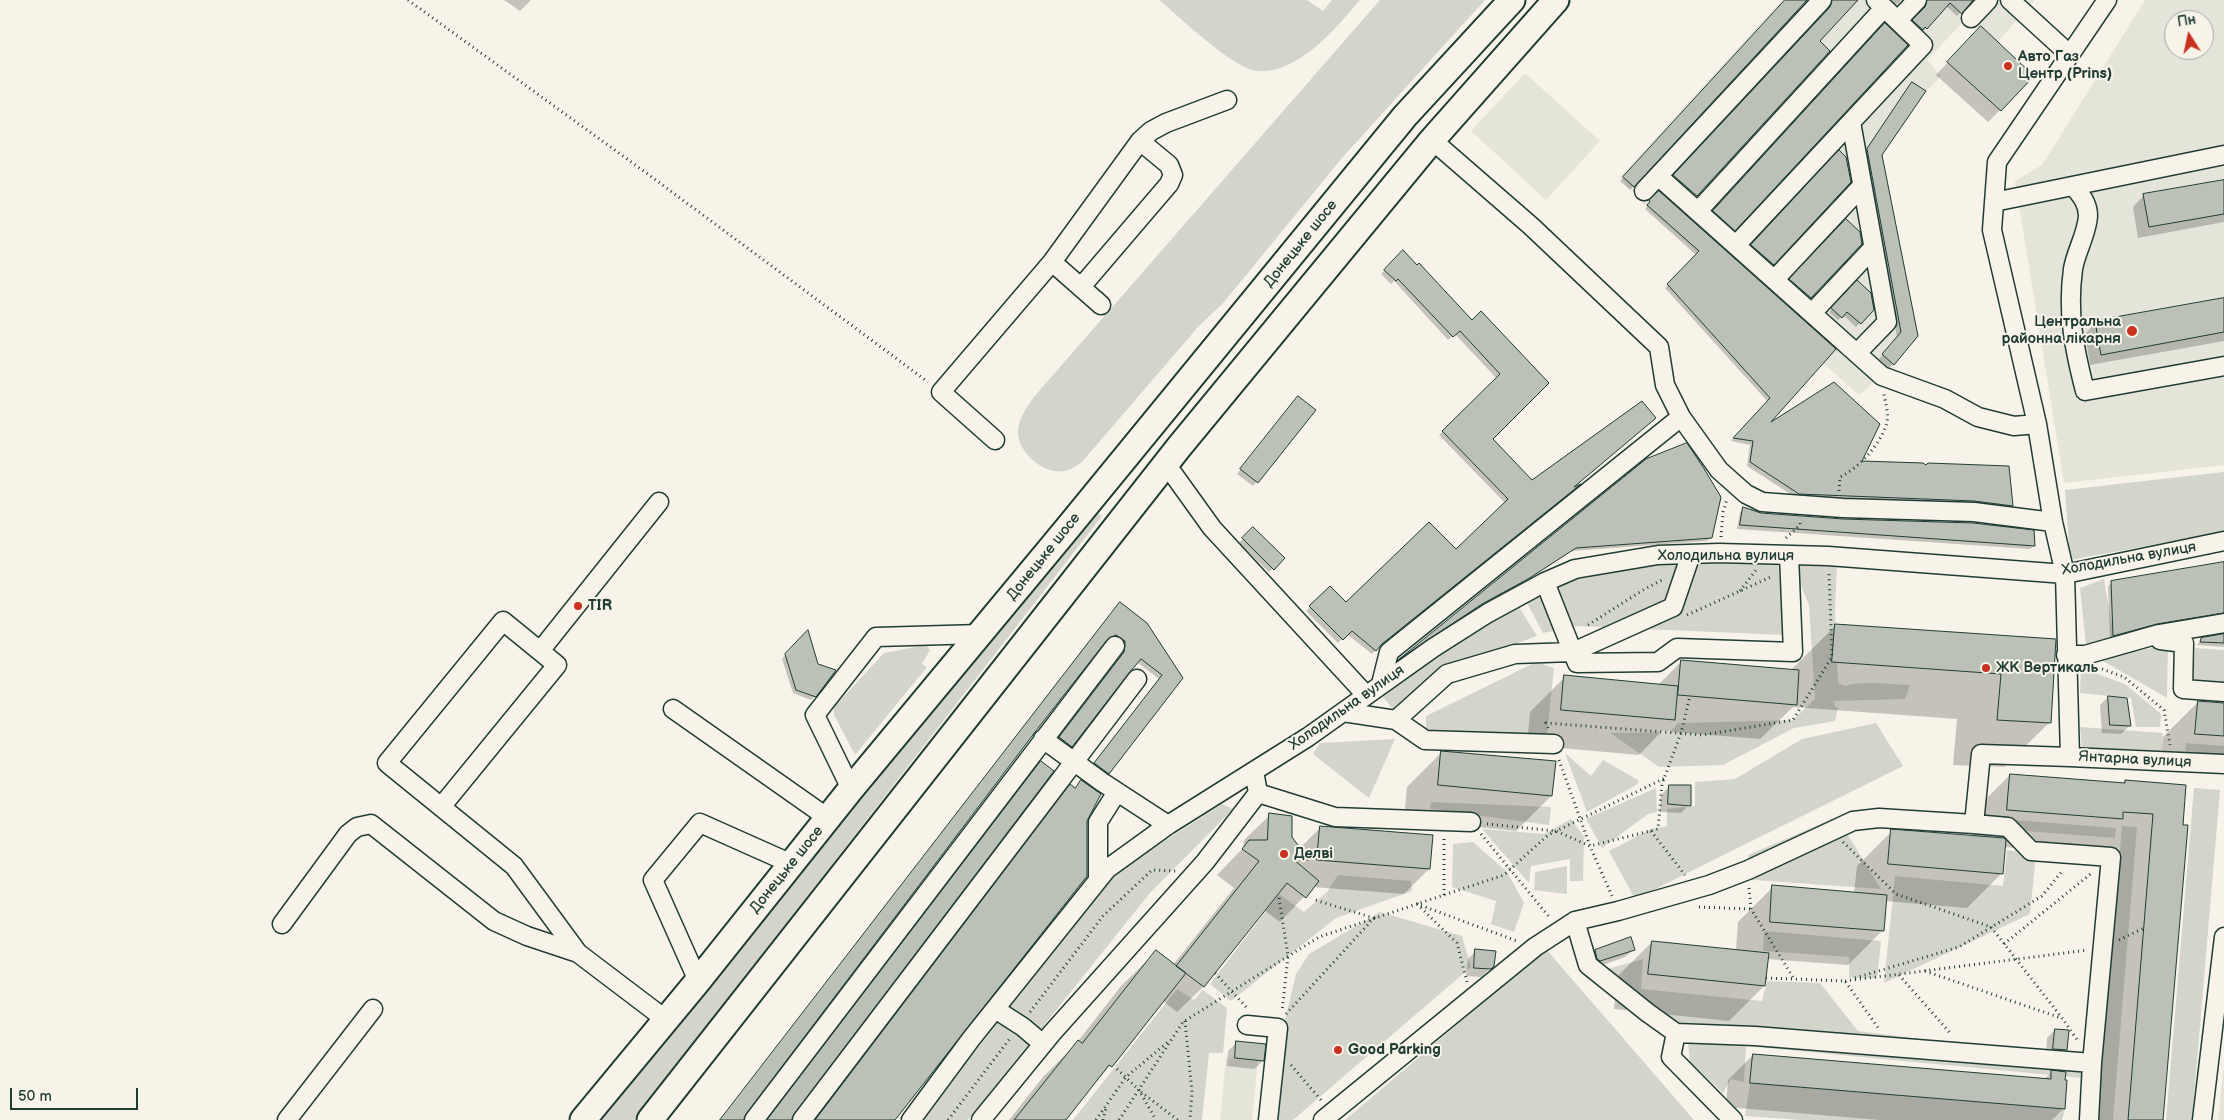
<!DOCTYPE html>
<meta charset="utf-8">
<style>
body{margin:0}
#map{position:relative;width:2224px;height:1120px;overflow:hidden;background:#f7f3e8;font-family:"Balsamiq Sans",sans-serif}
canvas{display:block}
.north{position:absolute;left:2164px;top:10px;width:50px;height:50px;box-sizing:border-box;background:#f7f3e8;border:1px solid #a1aaa0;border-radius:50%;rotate:350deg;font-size:14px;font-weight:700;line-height:20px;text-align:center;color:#1f3d34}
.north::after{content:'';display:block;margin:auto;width:18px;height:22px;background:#c8321e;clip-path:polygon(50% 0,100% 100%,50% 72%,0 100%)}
.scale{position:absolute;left:10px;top:1088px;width:128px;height:22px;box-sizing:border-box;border:2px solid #1f3d34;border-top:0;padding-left:6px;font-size:15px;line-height:18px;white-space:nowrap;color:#1f3d34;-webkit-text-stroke:4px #f7f3e8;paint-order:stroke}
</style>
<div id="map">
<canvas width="2224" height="1120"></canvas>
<div class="north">Пн</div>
<div class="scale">50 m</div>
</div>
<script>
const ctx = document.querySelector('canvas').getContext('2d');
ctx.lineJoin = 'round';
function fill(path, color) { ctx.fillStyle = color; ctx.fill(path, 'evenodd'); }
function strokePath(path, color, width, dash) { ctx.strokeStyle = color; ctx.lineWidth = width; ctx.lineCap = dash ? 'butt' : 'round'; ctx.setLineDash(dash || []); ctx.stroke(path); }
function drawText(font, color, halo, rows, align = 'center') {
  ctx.font = font + ' "Balsamiq Sans",sans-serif'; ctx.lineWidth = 4; ctx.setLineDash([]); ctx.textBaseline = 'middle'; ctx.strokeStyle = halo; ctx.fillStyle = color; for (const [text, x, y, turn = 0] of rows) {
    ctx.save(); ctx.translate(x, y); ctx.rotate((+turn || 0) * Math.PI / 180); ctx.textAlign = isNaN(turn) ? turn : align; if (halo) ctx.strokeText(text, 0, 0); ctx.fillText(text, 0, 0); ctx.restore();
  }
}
const built = new Path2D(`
 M1782,0H2035L1995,45L1966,19L1927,60L1941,76L1926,92L1882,155L1918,336L1890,369L1859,395L1644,205L1620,177Z
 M2145,0H2224V465L2064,483L2015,181L2042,165ZM2174,20H2204V50H2174Z
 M1525,73L1600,141L1546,200L1471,131Z
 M1226,1058L1258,1061L1252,1120H1220Z
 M2224,1062V1120H2218Z`);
const green = new Path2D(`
 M1159,0H1307L1323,11L1332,0H1360C1336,28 1299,74 1257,71C1232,68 1180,17 1159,0Z
 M1380,0H1485L1342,158L1224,302L1198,327L1082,462C1077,465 1071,470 1065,471C1045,475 1019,454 1018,433C1018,419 1026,409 1033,398Z
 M2224,472V532L2070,560L2065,490Z
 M1095,511L1102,516L634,1120H593Z
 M1677,558L1778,560L1783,635L1578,626L1543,633L1527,603L1554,584Z
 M1804,562L1837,563L1835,610L1838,683L1846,686C1861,680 1893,685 1910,685L1905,699L1834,701L1835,706L1838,708L1835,721L1794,728L1723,765L1659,767L1610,733L1670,732L1678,723L1793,720L1815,699L1809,605L1795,572Z
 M2104,579L2114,638L2086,645L2080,588Z
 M1519,607L1537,636L1446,669L1393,709L1383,697L1443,651Z
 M926,645L930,650L922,664L927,667L855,755L834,715V707L884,653Z
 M2168,645L2167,698L2098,658Z
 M2195,648L2224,650V686L2193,684Z
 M1536,662L1554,668L1545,752L1426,747V716Z
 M2081,668L2125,684L2161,714L2160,727H2136L2131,698L2080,693Z
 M1876,723L1903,766L1635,899L1609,851L1651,829L1667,826V809L1695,806V782L1735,779L1802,739Z
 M2080,727L2163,733L2161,756L2082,749Z
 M1395,739L1369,798L1313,754L1320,743Z
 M2186,743L2224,746V756L2185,753Z
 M1565,753L1591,776L1603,760L1638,780V784L1587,812Z
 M1656,788L1657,812L1648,814L1602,848L1586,819Z
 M2194,788L2220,790L2192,1120H2166Z
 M1431,802L1551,807L1549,825L1430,809Z
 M1222,804L1233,809L1150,893L968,1120H922L1112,875Z
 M1837,817L1881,889L1754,880L1748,855Z
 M1571,819L1584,837L1583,881H1570V859L1531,866L1529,883L1482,829L1544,834Z
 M2014,820L2116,828L2115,838L2013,830Z
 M2122,826L2137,827L2113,1120H2097Z
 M1473,842L1507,872L1524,903L1514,932L1491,924L1496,901L1452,887L1453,844Z
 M2007,850L2036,854L2030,914L1884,983L1895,876L2003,886Z
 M1567,866V894L1534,890L1535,872Z
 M1338,875L1411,881L1412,891L1336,918L1231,1001L1210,984L1279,894L1304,912L1327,892Z
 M1380,912L1462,936L1471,967L1293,1120H1275L1284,1024L1296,974L1309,954Z
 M1764,931L1881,941L1877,978H1849V957L1763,951Z
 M1546,949L1694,1120H1345Z
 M1643,959L1641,989L1762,1001L1767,981L1820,983L1858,1031L2083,1060L2082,1078L1746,1046L1744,1082L1731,1079L1723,1093L1690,1062L1687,1033L1604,970Z
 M1177,989L1194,1000L1203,990L1227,1008L1223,1053H1209L1202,1120H1073Z
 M1750,1083L2065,1109L2062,1120H1801L1745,1116Z`);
const shadow = new Path2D(`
 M504,0H531L520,11Z
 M1786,0H1807L1630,190L1620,181Z
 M1827,0H1857L1818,42L1828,51L1692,199L1670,180L1826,12L1829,7Z
 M1883,0H1901L1893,8Z
 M1923,0H1972L1957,16L1946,6L1922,32L1921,30L1918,33L1910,25L1924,8Z
 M1885,25L1906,45L1730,233L1710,215Z
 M1969,40L2000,110L1988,122L1936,75Z
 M1909,88L1881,155L1917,336L1889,368L1879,359L1897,337L1863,154Z
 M1839,152L1850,182L1769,268L1748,249Z
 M2224,181V222L2138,238L2133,207L2144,195Z
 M1659,193L1834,349L1766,426L1860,462L2012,506L2008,509L1795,497L1747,466L1750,445L1731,441L1768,402L1665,288L1696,255L1645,209L1647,206L1646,205Z
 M1846,220L1861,244L1807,301L1787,284Z
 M1403,252L1472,321L1548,383L1491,439L1532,482L1372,654L1347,634L1338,643L1306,611L1330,587L1346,604L1456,551L1506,504L1439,435L1497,379L1455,334L1448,340L1394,281L1391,284L1381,274Z
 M1857,282L1873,309L1856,327L1843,315L1838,320L1829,312Z
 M2224,299V341L2090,365L2085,334L2096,322Z
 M1295,401L1314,410L1253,486L1237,474Z
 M1647,460L1711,537L1707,541L1572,551L1523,583L1477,607L1409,653Z
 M1744,508L1761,514L1843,520L2034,546L2030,549L1737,529L1740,512Z
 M1253,528L1284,558L1269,572L1239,543Z
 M2224,563V618L2152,627L2110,639L2108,586L2112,582Z
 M1116,607L1181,678L1108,773L1104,777L1091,767L1159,679L1137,662L1067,750L1056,742L1122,653L1121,645L1111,639L1103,642L744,1113V1120H721Z
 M1835,626L2055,640L2050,722L2004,767L1953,765L1957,719L1793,707L1760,739L1662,731L1639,755L1527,745L1530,712L1565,677L1658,685L1681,662L1791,670Z
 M807,632L815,696L811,700L793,693L782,659Z
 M2224,634V647L2197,645L2202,639Z
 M2108,697L2130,725L2121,734L2102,733L2100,705Z
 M2198,702L2224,703V774L2160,768L2163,737Z
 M1442,752L1551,796L1516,831L1404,819L1407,787Z
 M2010,775L2122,785L2125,781L2184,786L2162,1120H2096L2119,849L2093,847L2087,854L2004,847L2002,873L1967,908L1885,901L1883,930L1848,965L1767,959L1764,986L1729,1021L1614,1009L1617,977L1652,942L1736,951L1738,922L1773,887L1854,893L1857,866L1892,831L1973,837L1975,810Z
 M1670,786L1689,805L1681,813L1660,812L1661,795Z
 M1270,815L1299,849L1320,828L1429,869L1404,894L1313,887L1280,922L1264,910L1203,987L1177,1012L1163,1001L1065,1120H1009L1043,1077L1075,1045L1121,986L1156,952L1173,965L1234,888L1217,875L1243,848L1244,840Z
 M1634,949L1625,957L1592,969L1587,959L1595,951Z
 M1476,951L1493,966L1481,977L1466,976L1468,959Z
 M2055,1030L2066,1050L2058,1058L2046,1057L2047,1038Z
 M1237,1042L1263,1061L1254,1069L1227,1066L1228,1051Z
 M1753,1055L2044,1079L2052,1072L2064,1108L2052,1120H1880L1726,1107L1728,1080Z`);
const building = new Path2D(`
 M1785,0H1807L1634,187L1623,177Z
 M1832,0H1858L1820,41L1830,51L1697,196L1673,175L1830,7Z
 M1927,0H1973L1962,14L1950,3L1927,29L1925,27L1923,30L1912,20L1925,7Z
 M1885,23L1908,45L1735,231L1713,211Z
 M1981,26L2034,76L2001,111L1947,62Z
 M1912,82L1926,91L1882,155L1918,336L1894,365L1882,354L1901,332L1867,149Z
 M1839,150L1846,157L1851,182L1774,265L1751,245Z
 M2224,180V214L2149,227L2143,194Z
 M1659,191L1836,349L1771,422L1834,382L1880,424L1862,461L1923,463L1926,465L1928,463L2009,466L2013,506L1974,501L1799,494L1750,462L1753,441L1733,438L1770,398L1667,284L1699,251L1647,205L1650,202L1649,200Z
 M1846,219L1860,232L1862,244L1811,298L1789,279Z
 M1403,250L1417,265L1419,263L1472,320L1481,311L1549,383L1493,439L1532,480L1642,401L1656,418L1574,487L1581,484L1382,644L1376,651L1352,631L1343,640L1309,606L1330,586L1346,602L1429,522L1456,549L1508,499L1442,431L1500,374L1460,331L1453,337L1398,279L1396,281L1384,270Z
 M1857,280L1871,293L1874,310L1861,324L1847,312L1842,318L1831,308Z
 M2224,298V332L2101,355L2095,321Z
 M1298,396L1316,410L1258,483L1240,469Z
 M1687,443L1703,467L1721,497L1712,538L1576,548L1528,579L1482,604L1398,660L1646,459Z
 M1743,507L1761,513L1843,519L1973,523L2034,530L2035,546L1740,525Z
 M1253,527L1285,558L1274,570L1242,538Z
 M2224,562V613L2157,624L2113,636L2111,581Z
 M1120,602L1147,623L1183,678L1109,774L1094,763L1162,675L1141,659L1129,673L1072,747L1059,737L1124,652L1125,641L1116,635L1107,640L1035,732L746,1114L744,1120H720Z
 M1835,624L2056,639L2051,723L1997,720L2001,674L1832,662Z
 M808,630L818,664L836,670L816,697L796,690L785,654Z
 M2224,634V643L2200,642L2201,638Z
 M1681,660L1799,670L1797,705L1678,695Z
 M1564,675L1678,686L1675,720L1561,710Z
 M2108,696L2127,698L2131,726L2110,725Z
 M2198,701L2224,703V736L2195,734Z
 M1441,751L1556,761L1552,796L1438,785Z
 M1041,761L1054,771L794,1114L792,1120H767Z
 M2010,774L2125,783V780L2186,785L2183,825H2188L2163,1120H2128L2153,814L2123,812V819L2007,810Z
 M1081,780L1101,794L1087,821V876L895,1120H815L1070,784L1075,788Z
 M1669,785H1691V806L1668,804Z
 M1269,813L1292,816V837L1309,860L1293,859L1319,881L1306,898L1287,883L1204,987L1176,966L1259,861L1242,849L1249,840H1267Z
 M1320,826L1433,835L1430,869L1317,860Z
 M1891,829L2004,838L2006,840L2003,874L1888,864Z
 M1772,885L1887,895L1884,931L1770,922Z
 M1631,937L1635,950L1600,961L1597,959L1595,950Z
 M1652,941L1769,953L1765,986L1648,974Z
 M1475,949L1496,951L1494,966L1491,969L1474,968Z
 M1156,950L1186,973L1112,1067L1109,1065L1066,1120H1014L1078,1040L1082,1043Z
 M2055,1029L2069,1030L2067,1050L2053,1049Z
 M1236,1041L1266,1044L1264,1061L1235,1058Z
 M1753,1054L2051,1079V1070L2066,1072L2065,1080H2067L2065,1109L1750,1083Z`);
const path = new Path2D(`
 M408,0L645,172L928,382
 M1839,491L1840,477C1859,468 1882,443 1887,422C1889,414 1885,402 1884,394
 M1721,537L1723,512L1727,499
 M1786,538L1800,525V520
 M1740,591L1756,570
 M1687,615L1773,576
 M1588,625L1643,590L1664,579
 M2102,669L2124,677L2164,710L2170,745
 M1548,728L1546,723L1703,735L1793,720L1832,657L1829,572
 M1559,760L1590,846L1612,896
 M1487,824L1556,831L1590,846L1658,829L1662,784L1681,733L1690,696
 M1651,831L1685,875
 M1481,834L1550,918
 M1843,842L1896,894L1991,927L2062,1018L2078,1041
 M1749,888L1751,909L1794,979
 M1444,895V836
 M1279,898L1288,956L1282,1012
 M1699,907L1751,909
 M2119,940L2144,928
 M2004,944L2093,872
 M1925,971L2061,1018
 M1215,973L1247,1008
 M1899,975L1951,1034
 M1766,978L1845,981L1879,1029
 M1855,978L1959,947L2042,896L2063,870
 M1845,981L2088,950
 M1467,982L1457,943L1417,904L1504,875L1548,835L1665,778
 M1030,1012L1103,916L1152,870L1176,871
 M1286,1014L1374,918L1315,900
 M1185,1021L1192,1092L1190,1120
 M1291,1065L1321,1100
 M1117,1069L1139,1090L1156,1120
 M1141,1092L1178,1120
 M948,1120L1011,1037
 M1096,1120L1126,1077L1168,1042
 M1103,1120L1106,1108
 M1119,1120L1183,1022L1319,937L1417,904L1517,941`);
const minor = new Path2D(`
 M2010,0L2069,54
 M2107,0L1997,162L1992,230L2037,424L2053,522L2065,574L2070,757L2224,764
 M1971,18L1988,0
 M1898,20L1917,0
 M1851,122L1887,322L1857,353
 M1432,140L1531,226L1659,347L1665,385L1681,417L1719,470L1746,494L1762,502L1843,508L1974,512L2053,522
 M1658,176L1882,376L1945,399L1978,417L2014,426L2037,424
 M2073,186C2081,195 2088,203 2088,216C2087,234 2076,251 2073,269C2067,313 2074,348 2085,391L2224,366
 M1644,191L1822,0
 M1994,202L2224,155
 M1698,211L1884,8
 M1736,245L1923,45L1876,0
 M1052,262L1140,141L1151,131L1166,123L1227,100
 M1775,279L1862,186
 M1081,287L1169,184L1173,175L1169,165L1140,141
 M1812,313L1873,248
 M995,440L941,392L1052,262L1101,305
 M1166,464L1212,528L1366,695
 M1545,582L1577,663L1658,662L1677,648L1793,652L1789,555
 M2160,640L2184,643L2183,689L2224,692
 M540,651L659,502
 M2066,655H2085L2159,634L2224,623
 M1381,684L1389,652L1681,417
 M673,709L828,818
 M1343,712L1396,720L1425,740L1554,744
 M1396,720L1447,674L1515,654L1573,652L1673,607L1691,554
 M1043,739L1102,782L1168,825
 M2070,757L1981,754L1974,824L2008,827L2031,851L2111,857L2092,1063L2089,1120
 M851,789L815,715L876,637L981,634
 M1258,793L1335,817L1471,822
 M441,807L557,665L503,621L387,763L514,866L578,953L665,1019
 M1098,879V822L1117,792
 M1575,921L1588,965L1648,1013L1676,1033L1755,1036L2092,1063
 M282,924L348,834L357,827L371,824L494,921L527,936L578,953
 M698,981L653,880L700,823L792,864
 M995,1009L1023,1027L1043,1044
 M1247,1025L1278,1028L1268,1120
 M1676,1033L1671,1057L1733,1120
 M287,1120L373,1009
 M754,1120L1115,646
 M802,1120L1137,679
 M911,1120L971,1039L1107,869L1168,825L1308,737L1433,648L1488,613L1545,582L1575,569L1658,555L1719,553L1828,556L2065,574L2224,541
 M981,1120L1052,1033L1205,862L1258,793L1254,771
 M1323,1120L1535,947L1575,921L1618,911L1709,885L1748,870L1853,821L1879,818L1974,824
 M2202,1120L2224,937`);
const highway = new Path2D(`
 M583,1120L698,981L851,789L1066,530L1405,116L1512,0
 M650,1120L1179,447L1432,140L1556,0`);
const markers = [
 [2008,66,5,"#c8321e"],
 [2132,331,6,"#c8321e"],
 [578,606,5,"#c8321e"],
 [1986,668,5,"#c8321e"],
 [1284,854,5,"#c8321e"],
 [1338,1050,5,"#c8321e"]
];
const poiNames = [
 ["Авто Газ",2018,57],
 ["Центр (Prins)",2018,74],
 ["Центральна",2121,322,"right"],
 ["районна лікарня",2121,339,"right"],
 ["TIR",588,606],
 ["ЖК Вертикаль",1996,668],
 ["Делві",1294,854],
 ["Good Parking",1348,1050]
];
const streetNames = [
 ["Донецьке шосе",1301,244,-51],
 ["Холодильна вулиця",1726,556],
 ["Донецьке шосе",1044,557,-51],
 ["Холодильна вулиця",2129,559,-10],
 ["Холодильна вулиця",1347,708,-35],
 ["Янтарна вулиця",2135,760,3],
 ["Донецьке шосе",787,870,-51]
];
fill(built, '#e5e4d9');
fill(green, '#d3d5ca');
fill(shadow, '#0003');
fill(building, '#bbc1b6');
strokePath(building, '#1f3d34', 1);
strokePath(minor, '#1f3d34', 21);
strokePath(highway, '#1f3d34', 29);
strokePath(path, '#1f3d34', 3, [1, 4]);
strokePath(minor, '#f7f3e8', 18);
strokePath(highway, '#f7f3e8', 25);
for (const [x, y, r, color] of markers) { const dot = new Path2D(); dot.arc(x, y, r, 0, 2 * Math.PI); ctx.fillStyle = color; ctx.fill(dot); strokePath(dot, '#f7f3e8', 2); }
drawText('bold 15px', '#1f3d34', '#f7f3e8', poiNames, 'left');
drawText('15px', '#1f3d34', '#f7f3e8', streetNames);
</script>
